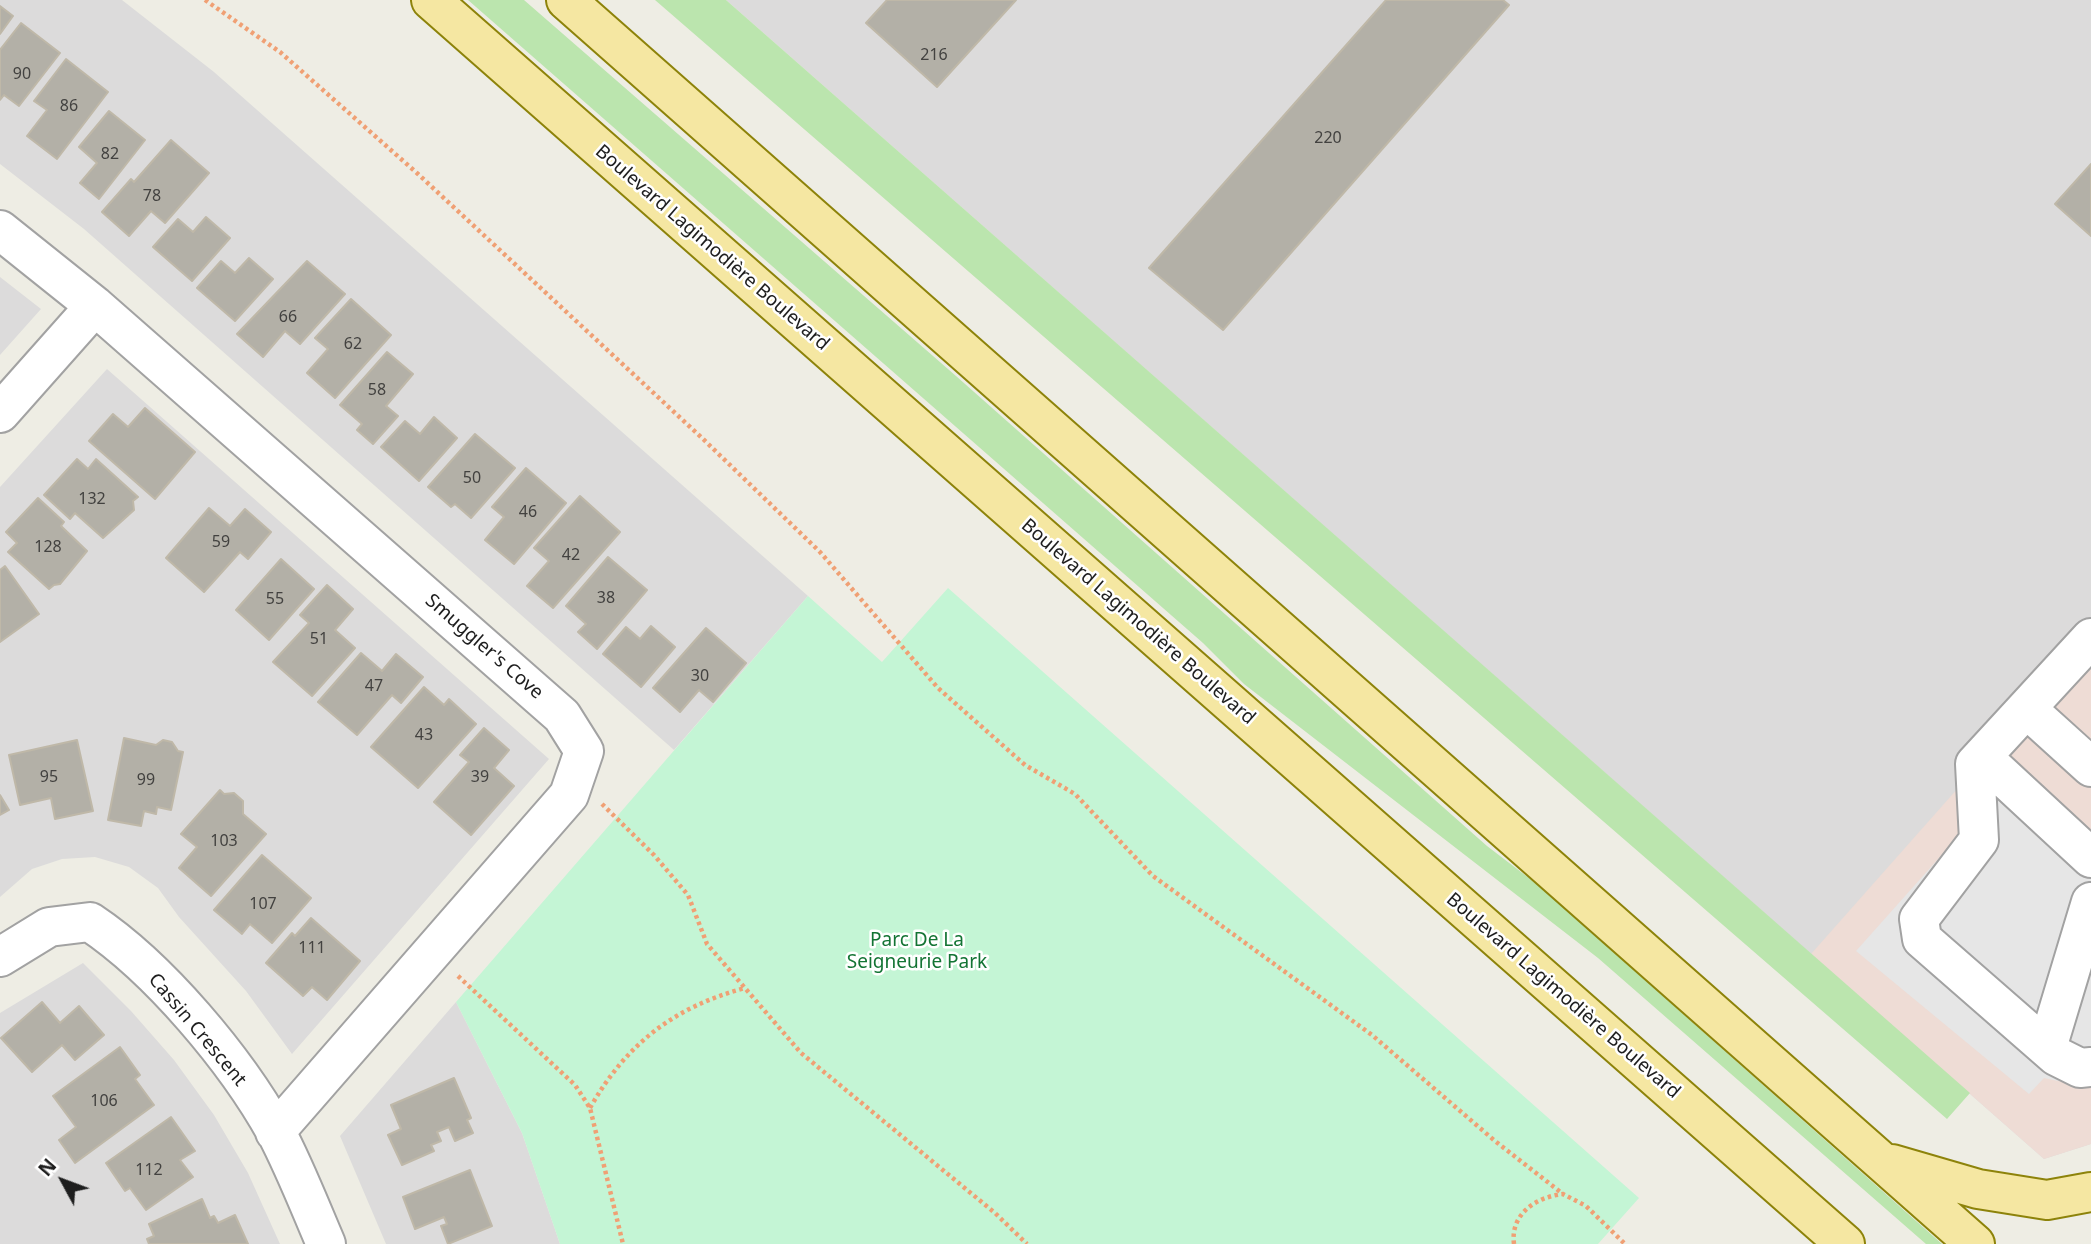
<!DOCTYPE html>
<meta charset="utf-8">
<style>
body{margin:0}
#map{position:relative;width:2091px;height:1244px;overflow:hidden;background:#eeede4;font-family:"Noto Sans",sans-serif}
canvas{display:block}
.north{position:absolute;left:28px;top:1146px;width:70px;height:70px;-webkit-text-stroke:5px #fff;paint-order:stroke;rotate:311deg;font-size:19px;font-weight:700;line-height:28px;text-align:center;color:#1e1e1e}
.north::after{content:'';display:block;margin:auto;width:24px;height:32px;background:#1e1e1e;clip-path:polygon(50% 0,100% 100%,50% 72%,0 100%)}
</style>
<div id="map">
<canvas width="2091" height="1244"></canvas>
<div class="north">N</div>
</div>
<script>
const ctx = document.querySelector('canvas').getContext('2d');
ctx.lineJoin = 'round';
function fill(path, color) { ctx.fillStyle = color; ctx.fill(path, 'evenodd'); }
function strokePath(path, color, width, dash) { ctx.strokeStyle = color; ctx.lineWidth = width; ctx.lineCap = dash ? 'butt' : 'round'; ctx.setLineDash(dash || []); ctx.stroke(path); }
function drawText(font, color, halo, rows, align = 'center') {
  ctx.font = font + ' "Noto Sans",sans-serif'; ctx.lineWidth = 5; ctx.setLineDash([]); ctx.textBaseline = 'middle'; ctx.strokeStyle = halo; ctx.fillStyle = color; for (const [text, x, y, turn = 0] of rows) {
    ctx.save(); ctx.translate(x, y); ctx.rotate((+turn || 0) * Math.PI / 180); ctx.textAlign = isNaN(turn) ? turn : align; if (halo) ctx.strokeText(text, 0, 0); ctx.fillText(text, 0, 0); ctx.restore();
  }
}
const residential = new Path2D(`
 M0,0H122L214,72L808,596L674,750L84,229L0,164Z
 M726,0H2091V1144L2044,1159Z
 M0,277L41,309L0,355Z
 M107,369L549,759L292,1054L246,991L179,917L158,888L129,867L95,857L62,859L32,869L0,897V487Z
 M83,963L131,1011L174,1060L214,1115L248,1173L280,1244H0V1013Z
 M456,1002L522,1133L560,1244H386L340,1136Z`);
const commercial = new Path2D(`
 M2091,638V1144L2044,1159L1811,954Z`);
const grass = new Path2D(`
 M468,0H524L956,376L1487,846L1538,885L1942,1244H1926L1598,958L1244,684L1203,643Z
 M655,0H726L1970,1093L1947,1119Z`);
const park = new Path2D(`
 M948,588L1639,1198L1598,1244H560L522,1133L456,1002L808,596L882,662Z`);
const parking = new Path2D(`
 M2013,775L2091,844V1088L2044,1078L2029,1094L1856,951Z`);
const building = new Path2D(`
 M887,0H1016L937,87L866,23Z
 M1386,0H1503L1509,5L1223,330L1149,268Z
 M0,6L13,16L0,34Z
 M21,23L60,53L19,106L4,95L0,100V50Z
 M66,59L108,92L57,159L27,136L47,110L34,101Z
 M109,111L145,140L99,199L80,183L97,163L79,147Z
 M171,140L209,173L165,223L151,211L129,236L102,212L131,179L134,182Z
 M2091,164V236L2055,204Z
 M206,217L230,238L192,281L153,247L178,219L193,232Z
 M249,258L273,279L235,321L197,288L221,261L235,273Z
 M307,261L345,294L300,344L285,331L263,357L237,334Z
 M351,299L391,335L335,398L307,373L328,349L315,338Z
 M387,352L413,374L386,406L398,416L373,444L357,430L362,424L340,405Z
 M145,408L195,452L155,499L89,441L113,414L128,427Z
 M434,417L457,438L419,481L381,447L405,421L420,434Z
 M475,434L515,468L471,518L455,504L451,507L428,487Z
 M77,459L88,469L96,459L138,497L133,501L134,510L103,538L75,513L70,519L44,495Z
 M526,468L566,503L514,564L485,540L504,517L492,507Z
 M580,496L620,532L553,608L527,586L549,561L534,548Z
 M38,498L64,522L61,526L87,551L60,584L54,585L49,589L8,552L17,543L6,532Z
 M209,508L230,526L245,509L271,532L248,559L240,552L204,592L166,558Z
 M608,557L647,590L597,649L578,632L586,624L566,606Z
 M281,559L314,589L269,640L236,610Z
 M5,566L39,614L0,642V570Z
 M327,585L353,609L335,630L355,648L312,696L273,662L309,623L300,615Z
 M651,626L675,647L641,687L603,654L626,627L640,639Z
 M706,628L746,663L713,702L699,690L680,712L653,688Z
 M361,653L382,671L396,654L423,677L401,703L392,695L357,735L318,702Z
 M424,687L444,705L449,699L476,724L418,788L371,747Z
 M484,728L509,750L494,768L514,786L471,835L434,802L469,762L460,755Z
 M124,738L156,745L163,740L172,742L178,751L183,752L171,810L157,807L156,814L144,811L141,826L108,820Z
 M77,740L93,811L55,819L51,798L20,805L9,755Z
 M220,790L224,794L234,793L243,801V814L266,834L211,896L179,868L197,847L181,834Z
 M0,795L9,810L0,815Z
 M262,855L311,898L272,943L250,924L242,934L214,910Z
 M311,918L360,961L327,1000L312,987L303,996L266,963L292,933L295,936Z
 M42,1002L60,1023L79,1006L104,1035L75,1060L62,1045L32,1072L1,1038Z
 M120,1047L140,1075L135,1079L154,1105L75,1163L59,1140L76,1127L53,1096Z
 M454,1078L471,1118L467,1120L473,1133L455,1141L449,1127L437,1132L441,1141L431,1145L434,1151L402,1165L388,1135L401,1129L391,1105Z
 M171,1117L195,1151L180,1160L193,1177L146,1210L130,1188L125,1191L106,1163Z
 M470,1170L492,1226L448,1244L441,1226L447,1224L444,1217L415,1229L403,1197Z
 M202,1199L210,1218L214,1216L218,1223L235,1215L248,1244H149L147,1239L154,1236L149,1224Z`);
const path = new Path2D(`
 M205,0L280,52L418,174L702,438L820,552L938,688L1025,765L1075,794L1153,876L1372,1035L1495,1141L1563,1194
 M602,804L654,855L688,895L707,944L801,1053L995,1213L1027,1244
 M458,976L575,1085L590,1108L623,1244
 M590,1108C626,1044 674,1007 745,988
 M1514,1244C1510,1214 1536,1197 1563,1194L1586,1206L1625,1244`);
const minor = new Path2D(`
 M0,230L95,306L562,716L584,751L569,795L275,1132
 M0,413L95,306
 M2091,638L1975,764L1979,840L1919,919L1922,939L2056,1056L2080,1068L2091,1067
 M2027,709L2091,767
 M1982,757L2091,858
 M0,957L49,927L90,922C159,968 236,1060 276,1132C295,1168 310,1207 326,1244
 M2047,1048L2091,902`);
const major = new Path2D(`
 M431,0L1845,1244
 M566,0L1975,1244
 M1892,1164L1978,1189L2047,1200L2091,1192`);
const numberNames = [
 ["216",934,55],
 ["90",22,74],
 ["86",69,106],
 ["220",1328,138],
 ["82",110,154],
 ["78",152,196],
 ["66",288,317],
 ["62",353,344],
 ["58",377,390],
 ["50",472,478],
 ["132",92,499],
 ["46",528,512],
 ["59",221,542],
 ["128",48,547],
 ["42",571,555],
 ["38",606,598],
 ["55",275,599],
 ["51",319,639],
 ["30",700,676],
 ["47",374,686],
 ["43",424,735],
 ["95",49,777],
 ["39",480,777],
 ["99",146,780],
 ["103",224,841],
 ["107",263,904],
 ["111",312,948],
 ["106",104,1101],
 ["112",149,1170]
];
const streetNames = [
 ["Boulevard Lagimodière Boulevard",712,248,41],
 ["Boulevard Lagimodière Boulevard",1138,622,41],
 ["Smuggler's Cove",484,647,41],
 ["Boulevard Lagimodière Boulevard",1563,996,41],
 ["Cassin Crescent",197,1030,50]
];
const parkNames = [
 ["Parc De La",917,941],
 ["Seigneurie Park",917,963]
];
fill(residential, '#dcdbdb');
fill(commercial, '#eedcd5');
fill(grass, '#bbe5ae');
fill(park, '#c4f5d5');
fill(parking, '#e6e6e6');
fill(building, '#b3b0a7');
strokePath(building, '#bfb8a8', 2);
strokePath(minor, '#a2a2a2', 42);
strokePath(major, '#8d830a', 42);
strokePath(path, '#f0a074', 4.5, [3.5, 3.5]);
strokePath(minor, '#fff', 38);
strokePath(major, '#f5e7a2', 38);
drawText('16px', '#434240', null, numberNames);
drawText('19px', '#1e1e1e', '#fff', streetNames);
drawText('19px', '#137434', '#fff', parkNames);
</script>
